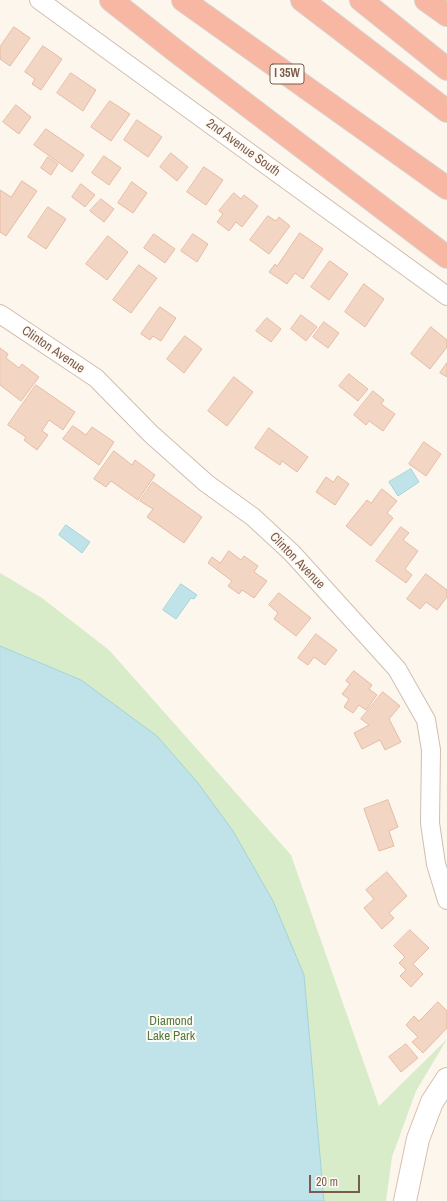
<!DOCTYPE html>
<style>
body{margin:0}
#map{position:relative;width:447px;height:1201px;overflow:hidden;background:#fdf6ec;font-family:"Archivo Narrow",sans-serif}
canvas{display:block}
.scale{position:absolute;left:309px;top:1175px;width:51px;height:18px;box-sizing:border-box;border:2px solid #7a5c4d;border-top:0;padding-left:5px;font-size:12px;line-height:14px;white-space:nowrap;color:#7a5c4d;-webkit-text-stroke:3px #fffaf3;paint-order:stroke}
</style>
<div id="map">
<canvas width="447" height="1201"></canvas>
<div class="scale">20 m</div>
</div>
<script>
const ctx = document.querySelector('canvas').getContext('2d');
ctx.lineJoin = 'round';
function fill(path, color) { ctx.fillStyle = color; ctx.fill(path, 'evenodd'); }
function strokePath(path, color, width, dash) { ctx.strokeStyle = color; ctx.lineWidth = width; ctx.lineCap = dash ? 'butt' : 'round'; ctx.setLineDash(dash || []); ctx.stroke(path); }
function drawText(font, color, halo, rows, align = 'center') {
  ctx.font = font + ' "Archivo Narrow",sans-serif'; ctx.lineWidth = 4; ctx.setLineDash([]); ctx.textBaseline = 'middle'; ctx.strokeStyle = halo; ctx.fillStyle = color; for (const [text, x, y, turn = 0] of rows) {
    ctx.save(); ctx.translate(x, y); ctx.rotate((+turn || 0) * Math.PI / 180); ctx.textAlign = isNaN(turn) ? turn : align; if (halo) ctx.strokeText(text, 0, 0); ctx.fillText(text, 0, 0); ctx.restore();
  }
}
const green = new Path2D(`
 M0,573L42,598L109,650L291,855L379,1106L447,1039L416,1091L392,1157L386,1201H0Z`);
const water = new Path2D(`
 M411,469L419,482L398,496L389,482Z
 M66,525L90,542L82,553L59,535Z
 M181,584L197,595L194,599L191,598L176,619L163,610Z
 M0,646L81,680L157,736L198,783L233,831L273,901L304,975L324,1201H0Z`);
const building = new Path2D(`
 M14,27L30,38L10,66L0,59V47Z
 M43,46L62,59L41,90L32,84L35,79L25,72Z
 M71,73L96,90L83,111L57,93Z
 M110,101L130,114L111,141L91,127Z
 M16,105L31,117L19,134L3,122Z
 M137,120L162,137L148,157L124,140Z
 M46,129L84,155L72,172L34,145Z
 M171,153L188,167L177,181L160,167Z
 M104,156L121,168L109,185L92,173Z
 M48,157L58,164L51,175L41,168Z
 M204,167L223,180L206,205L187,192Z
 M22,181L37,191L6,236L0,232V190L11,197Z
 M132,182L147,193L133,213L118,203Z
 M81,184L95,195L85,207L72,197Z
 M234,193L241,199L244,195L258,206L242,227L236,222L229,231L217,222L223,214L219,211Z
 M101,199L114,209L104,222L90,211Z
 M48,207L66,219L46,249L28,237Z
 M268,216L276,221L279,217L290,226L269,254L250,240Z
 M300,233L323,249L303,279L295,273L287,284L269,272L275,264L277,266Z
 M154,234L175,249L165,263L144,248Z
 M193,234L208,244L197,262L181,251Z
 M108,236L128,252L107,280L86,264Z
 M330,261L348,274L329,300L311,287Z
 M139,265L157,278L131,313L113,300Z
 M364,284L384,299L365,327L345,312Z
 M160,307L176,318L161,341L153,336L150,340L141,334Z
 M301,315L317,327L306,341L291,329Z
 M267,318L281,329L271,342L256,331Z
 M324,322L339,333L328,348L313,337Z
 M431,327L447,340V347L430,369L411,354Z
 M185,336L202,349L184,373L167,359Z
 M0,348L8,354L6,358L19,368L22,364L39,377L21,401L0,385Z
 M447,363V377L440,373Z
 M349,374L368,389L358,401L339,386Z
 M234,377L253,392L227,426L208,411Z
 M36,385L75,412L63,430L49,420L42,431L48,435L37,450L24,440L26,437L8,425Z
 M373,391L384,400L381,404L395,414L383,431L369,421L366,425L354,415Z
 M73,426L86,435L92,427L114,442L99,465L63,439Z
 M269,428L308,457L297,472L282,461L280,465L255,448Z
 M424,442L441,454L426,476L409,464Z
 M114,451L132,465L135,460L155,475L138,500L111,481L106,487L94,479Z
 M338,476L349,484L335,505L316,492L326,477L333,482Z
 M153,482L202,517L184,543L147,517L153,509L140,501Z
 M382,489L397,501L387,513L393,518L371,546L346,526L367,500L371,503Z
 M401,527L409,533L403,540L418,551L405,569L412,575L406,583L376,561Z
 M229,551L241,560L244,556L258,566L254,572L267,581L254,598L242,590L239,594L228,586L232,581L208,563L212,557L220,563Z
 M426,574L447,590V597L437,610L426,602L420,609L407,599Z
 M279,593L311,618L296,636L274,619L278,613L269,605Z
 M316,634L337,650L325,665L314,657L308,665L298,658Z
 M354,671L372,685L369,689L377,695L366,710L359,705L353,713L344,707L349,699L342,694L350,684L346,681Z
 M383,692L400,706L389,719L401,742L385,750L380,740L362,749L354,733L369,725L361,719Z
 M388,800L398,827L389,831L394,846L379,851L364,809Z
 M387,872L407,896L389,913L394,918L382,929L364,908L374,899L366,890Z
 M410,930L429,948L413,964L423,974L411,987L400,976L406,970L399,963L405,957L394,946Z
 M438,1002L447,1011V1028L423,1053L412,1042L418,1037L406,1025L414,1016L419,1021Z
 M406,1044L418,1058L401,1072L389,1057Z`);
const street = new Path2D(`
 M39,0L447,296
 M0,314L96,378L151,434L206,483L253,517L292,553L397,669L426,720L431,750L430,823L436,864L447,900`);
const secondary = new Path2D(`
 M405,1201L418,1139L432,1102L447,1079`);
const highway = new Path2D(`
 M111,0L177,52L447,257
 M183,0L447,188
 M302,0L447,111
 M361,0L447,69
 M426,0L447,15`);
const shields = [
 [287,74,34]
];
const shieldNames = [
 ["I 35W",287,74]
];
const streetNames = [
 ["2nd Avenue South",243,148,36],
 ["Clinton Avenue",53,350,34],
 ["Clinton Avenue",297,561,46]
];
const parkNames = [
 ["Diamond",171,1022],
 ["Lake Park",171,1037]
];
fill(green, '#d8ecc9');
fill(water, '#bfe3e8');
strokePath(water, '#a5d3da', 1);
fill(building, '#f3d5c3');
strokePath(building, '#e6bba3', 1);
strokePath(street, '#d1beb0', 20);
strokePath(secondary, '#d6c0b0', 24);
strokePath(highway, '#dad1cd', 24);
strokePath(street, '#fff', 18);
strokePath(secondary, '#fff', 22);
strokePath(highway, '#f7b7a3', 22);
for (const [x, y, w] of shields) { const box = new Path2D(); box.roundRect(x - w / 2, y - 10, w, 20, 3); ctx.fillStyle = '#fffaf3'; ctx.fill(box); strokePath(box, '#7a5c4d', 1); }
drawText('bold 12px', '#7a5c4d', null, shieldNames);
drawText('13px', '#7a5c4d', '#fffaf3', streetNames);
drawText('13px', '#537a41', '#fffaf3', parkNames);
</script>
